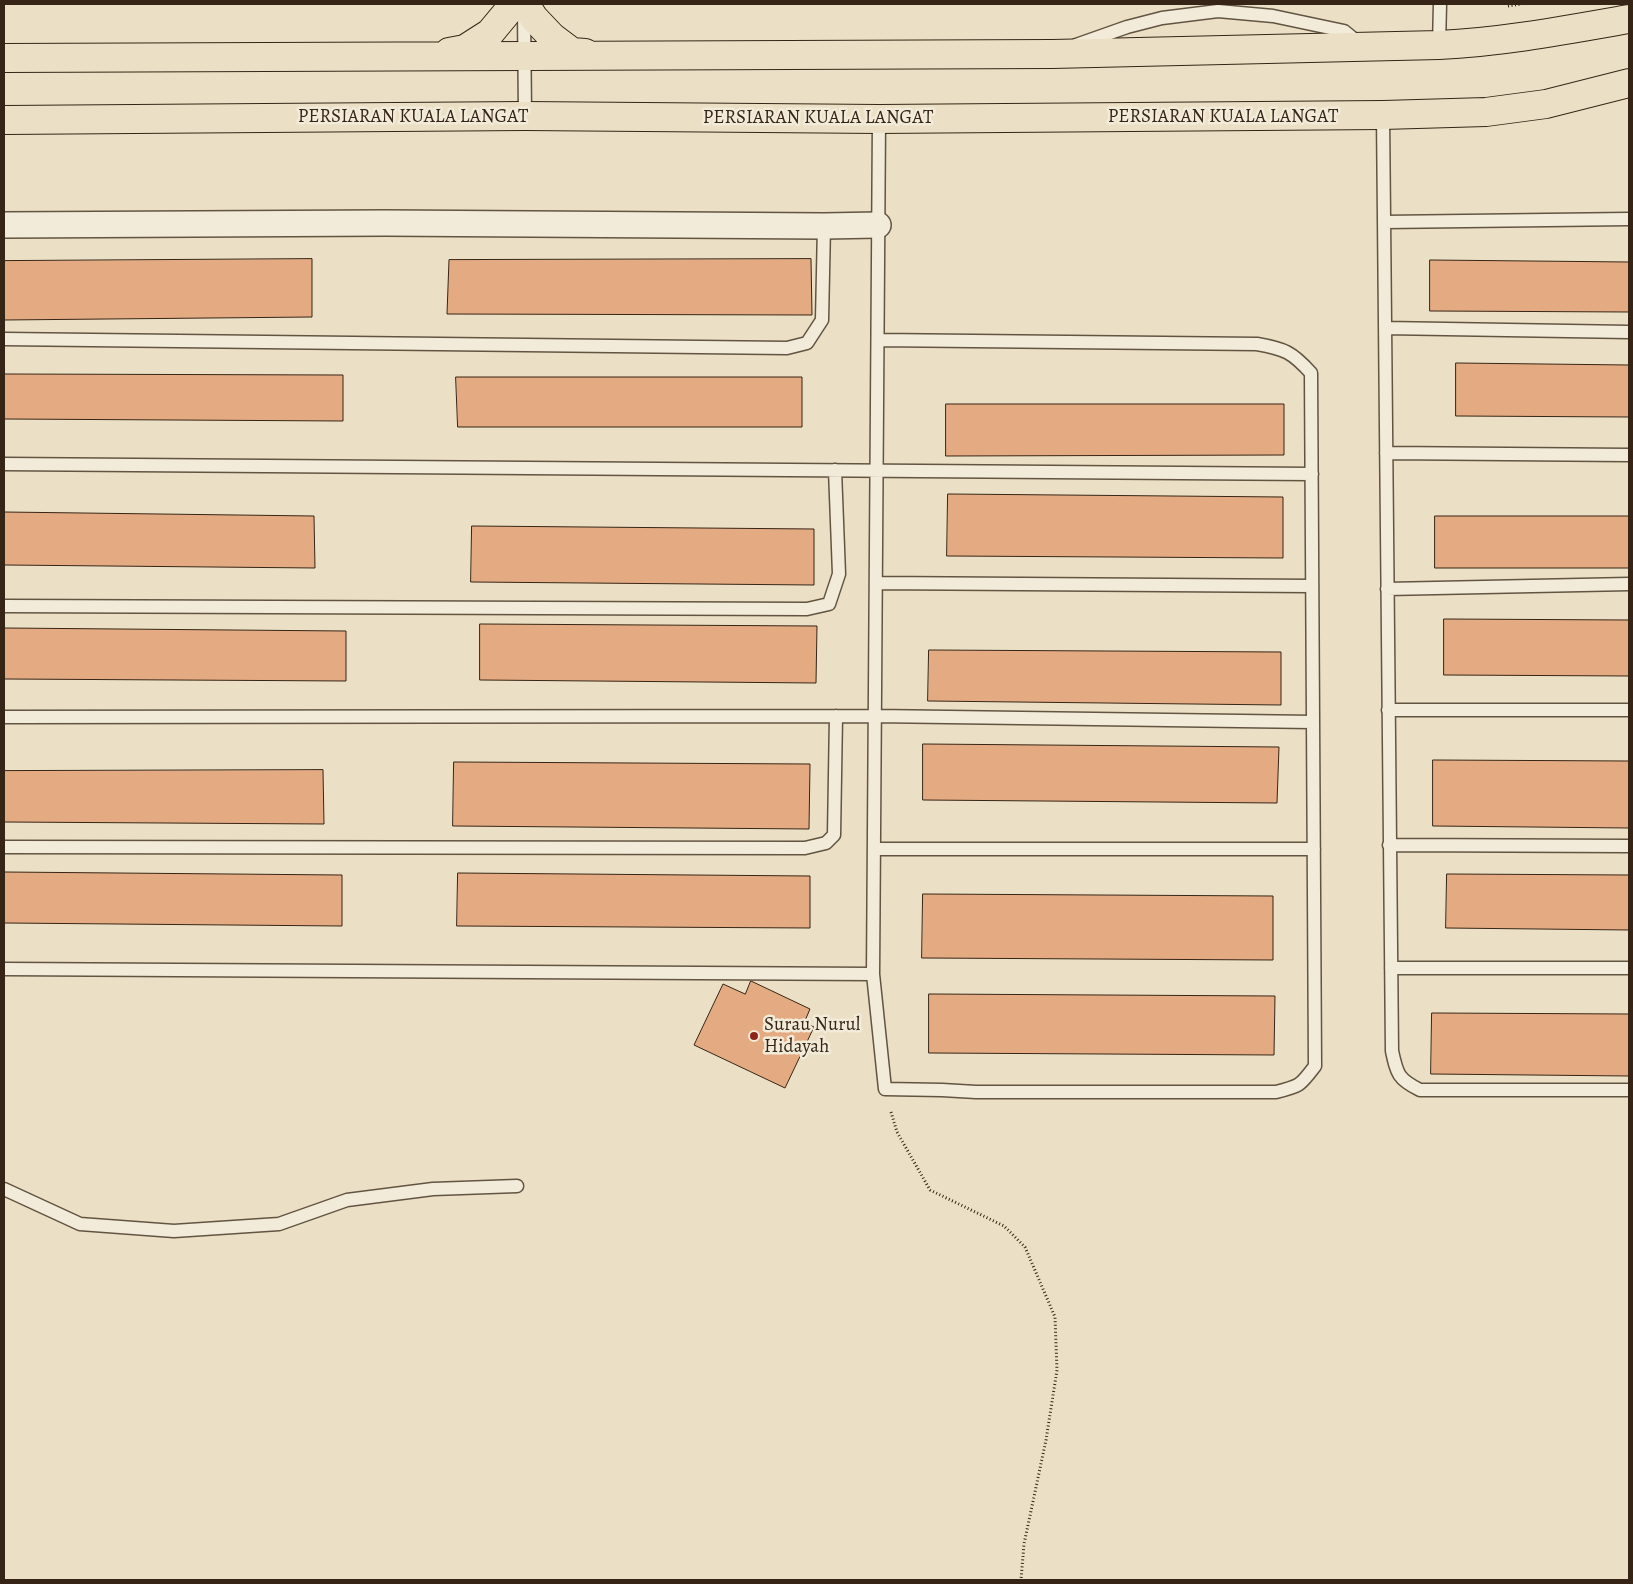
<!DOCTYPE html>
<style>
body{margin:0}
#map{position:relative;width:1633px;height:1584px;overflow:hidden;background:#ebe0c5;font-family:Alegreya,serif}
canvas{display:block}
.frame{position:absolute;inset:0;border:5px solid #362516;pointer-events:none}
</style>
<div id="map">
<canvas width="1633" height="1584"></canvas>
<div class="frame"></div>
</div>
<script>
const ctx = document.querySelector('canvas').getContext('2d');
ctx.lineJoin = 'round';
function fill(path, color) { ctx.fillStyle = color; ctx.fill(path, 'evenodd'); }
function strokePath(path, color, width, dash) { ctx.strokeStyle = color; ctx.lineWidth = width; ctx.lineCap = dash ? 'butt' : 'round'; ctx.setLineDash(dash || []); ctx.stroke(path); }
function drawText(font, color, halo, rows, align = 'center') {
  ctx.font = font + ' Alegreya,serif'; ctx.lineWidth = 5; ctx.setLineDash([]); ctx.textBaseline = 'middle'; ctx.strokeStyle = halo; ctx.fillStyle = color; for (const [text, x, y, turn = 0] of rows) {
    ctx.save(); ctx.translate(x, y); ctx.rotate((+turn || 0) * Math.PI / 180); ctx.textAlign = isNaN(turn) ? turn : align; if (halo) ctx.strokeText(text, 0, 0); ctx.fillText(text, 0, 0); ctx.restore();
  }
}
const building = new Path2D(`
 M312,259V317L4,320V261Z
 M811,259L812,315L447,314L449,260Z
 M1430,260L1629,262V312L1430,311Z
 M1456,363L1629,365V417L1456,416Z
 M4,374L343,375V421L4,419Z
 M456,377H802V427H458Z
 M946,404H1284V455L946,456Z
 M948,494L1283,497V558L947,556Z
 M4,512L314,516L315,568L4,565Z
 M1435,516H1629V568H1435Z
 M472,526L814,529V585L471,582Z
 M1444,619L1629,620V676L1444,675Z
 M480,624L817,626L816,683L480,680Z
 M4,628L346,631V681L4,679Z
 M929,650L1281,652V705L928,701Z
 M923,744L1279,747L1277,803L923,800Z
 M1433,760L1629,761V828L1433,826Z
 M454,762L810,764L809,829L453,826Z
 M323,770L324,824L4,822V771Z
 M4,872L342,875V926L4,923Z
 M458,873L810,876V928L457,926Z
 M1447,874L1629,875V930L1446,928Z
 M923,894L1273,896V960L922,958Z
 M751,981L810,1009L804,1023L814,1027L785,1088L694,1045L723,984L745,994Z
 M929,994L1275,996L1274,1055L929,1053Z
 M1432,1013L1629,1014V1076L1431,1074Z`);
const path = new Path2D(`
 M1508,6L1522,4
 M891,1112L897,1132L930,1190L1004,1226L1025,1247L1055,1317L1057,1370L1046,1440L1024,1544L1021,1580`);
const service = new Path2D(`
 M524,11L525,116
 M1076,45L1127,27L1162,18L1218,11L1273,16L1344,31L1360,44
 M1439,45L1440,4
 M1383,115L1392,1051C1397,1074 1398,1079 1420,1090H1629
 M1384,222L1629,219
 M1385,328L1629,332
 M4,339L787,348L807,343L822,320L824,226
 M878,340L1257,344C1285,349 1292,352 1311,373L1315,1066C1300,1086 1300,1086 1276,1092H976L942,1090L885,1089L873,974L879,119
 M1386,453L1629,455
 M4,464L1312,474
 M876,583L1312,586
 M1387,589L1629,584
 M4,606L807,609L829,604L839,574L835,470
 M1388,710H1629
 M4,717L875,716L1313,722
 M1389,845L1629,846
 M4,847L805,848L826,843L834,835L836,716
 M874,849H1314
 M1391,968H1629
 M4,969L873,974
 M4,1189L80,1224L174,1231L279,1224L347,1200L433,1189L517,1186`);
const minor = new Path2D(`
 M4,225L385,223L824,226L878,225`);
const primary = new Path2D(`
 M525,4L534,18L552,37L572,52L585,53
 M449,52L465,49L490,33L514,4
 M4,58L1052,54L1439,45C1503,42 1566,30 1629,19
 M4,120L525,116L879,119L1383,115L1486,112L1546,104L1629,83`);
const markers = [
 [754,1036,5,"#8f2418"]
];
const streetNames = [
 ["PERSIARAN KUALA LANGAT",413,117],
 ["PERSIARAN KUALA LANGAT",1223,117],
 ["PERSIARAN KUALA LANGAT",818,118]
];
const poiNames = [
 ["Surau Nurul",764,1025],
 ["Hidayah",764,1047]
];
fill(building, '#e4aa82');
strokePath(building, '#362516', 1);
strokePath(service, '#635442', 15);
strokePath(minor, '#635442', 28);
strokePath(primary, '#362516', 30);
strokePath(path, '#362516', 3, [1, 2.5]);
strokePath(service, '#f2ebd9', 12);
strokePath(minor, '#f2ebd9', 25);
strokePath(primary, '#ebe0c5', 28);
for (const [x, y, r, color] of markers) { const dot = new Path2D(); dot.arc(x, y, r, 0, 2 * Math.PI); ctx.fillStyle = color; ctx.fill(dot); strokePath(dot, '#f2ebd9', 2); }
drawText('19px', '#362516', '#f2ebd9', streetNames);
drawText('19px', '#362516', '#f2ebd9', poiNames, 'left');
</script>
